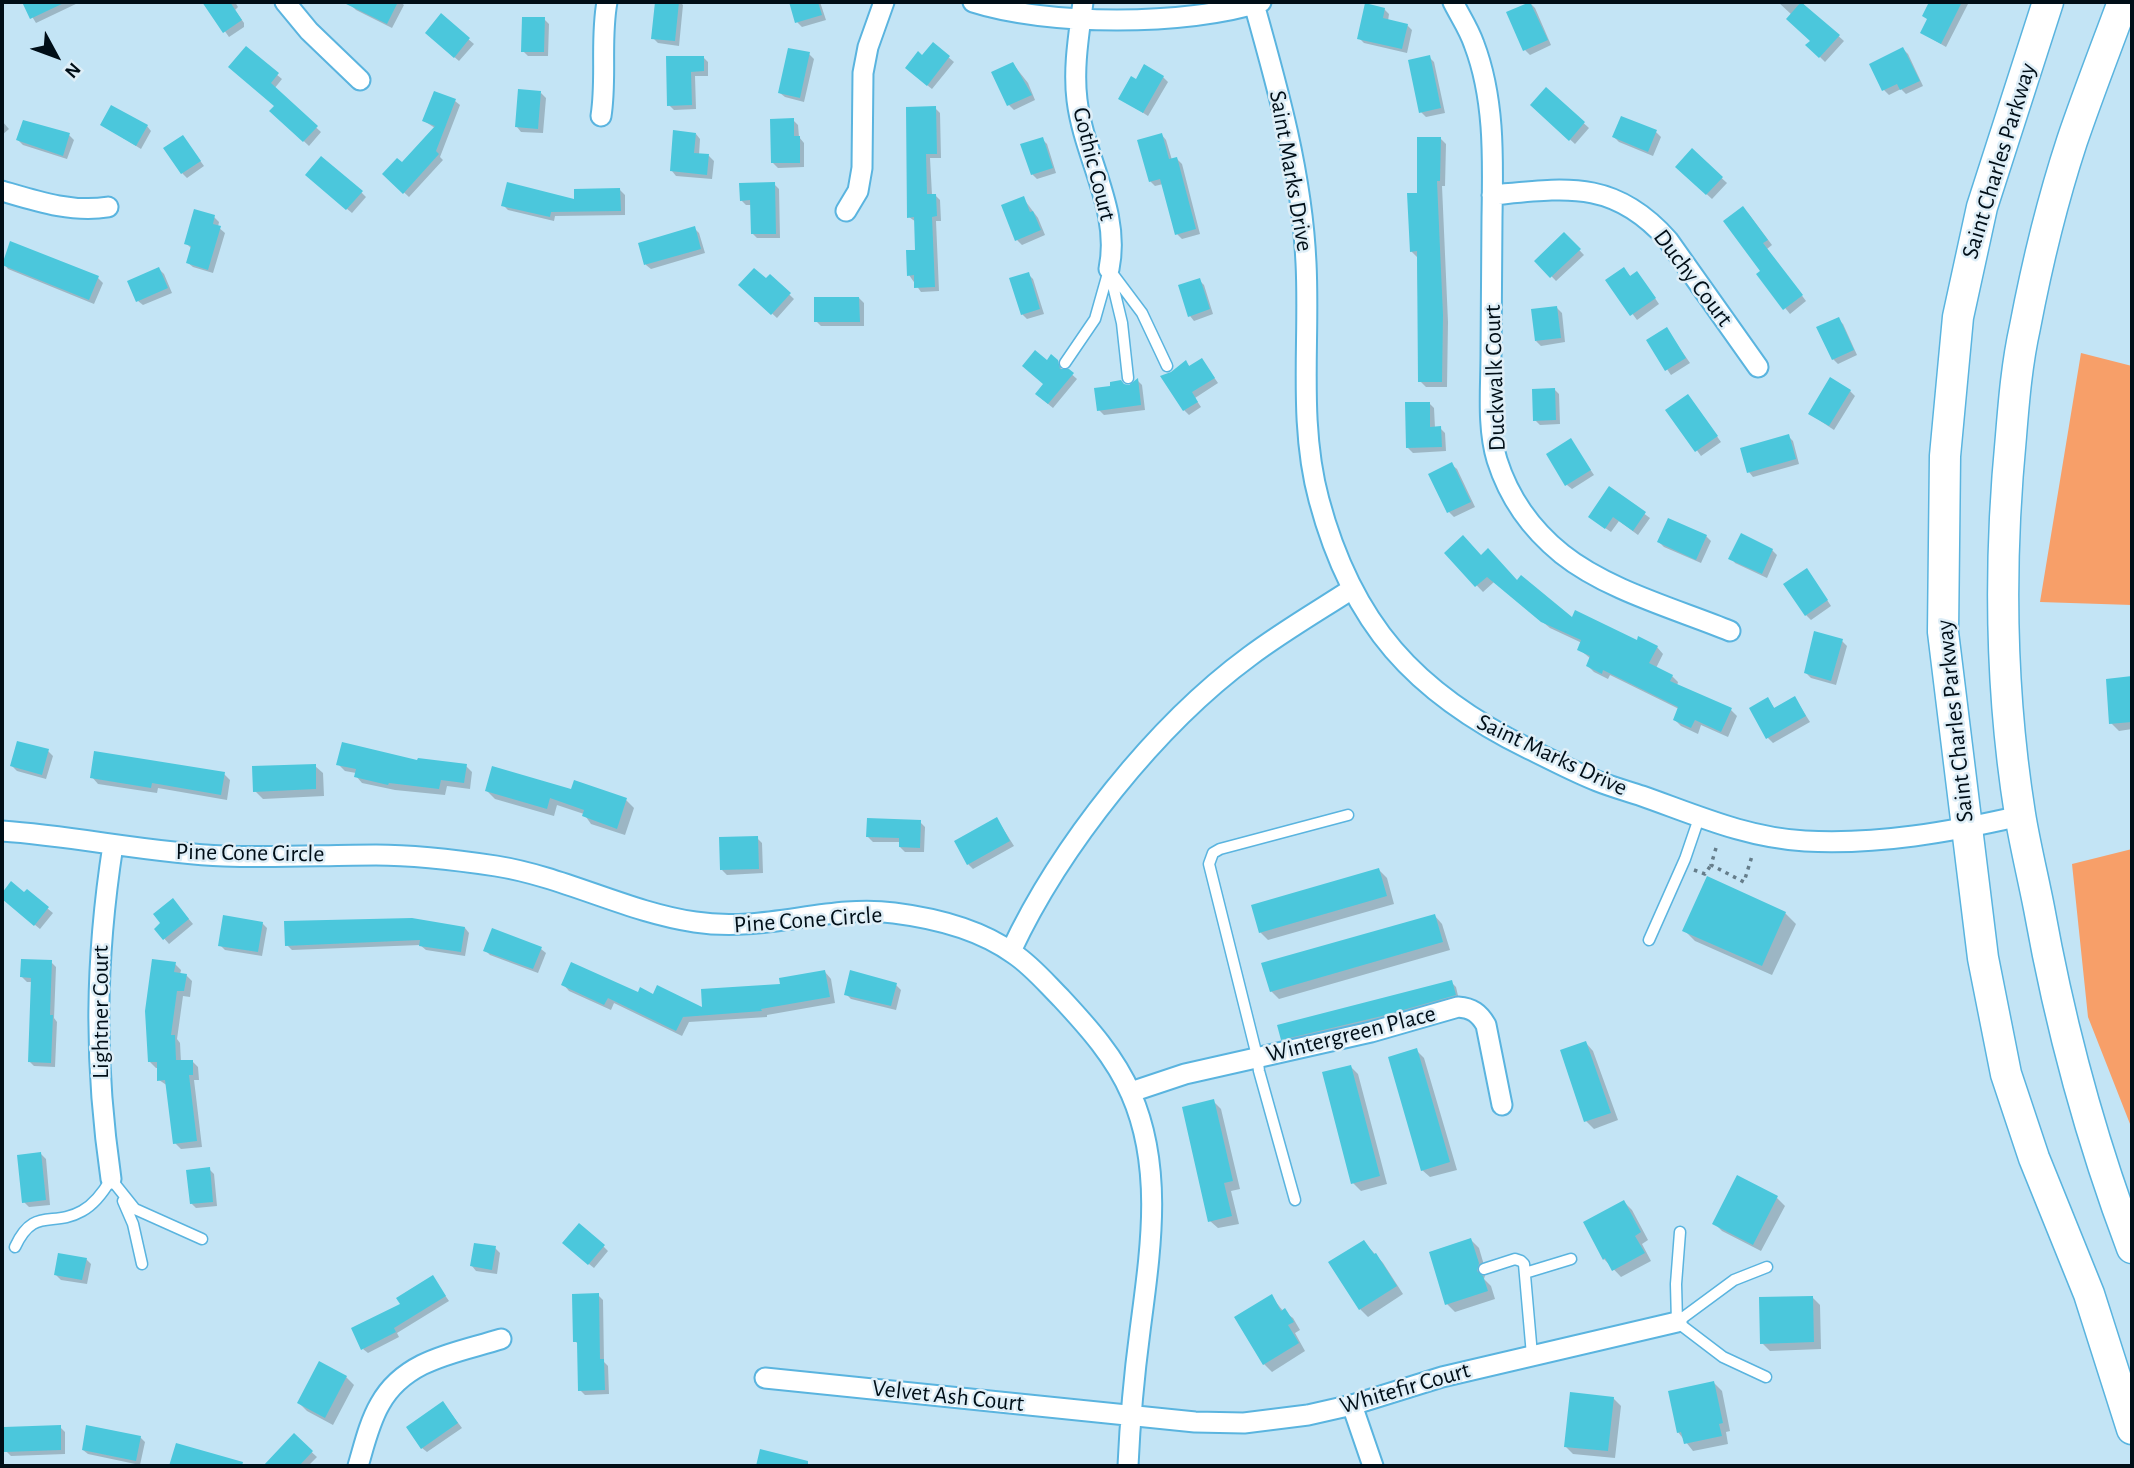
<!DOCTYPE html>
<style>
body{margin:0}
#map{position:relative;width:2134px;height:1468px;overflow:hidden;background:#c3e4f5;font-family:"Alegreya Sans",sans-serif}
canvas{display:block}
.frame{position:absolute;inset:0;border:4px solid #000e17;pointer-events:none}
.north{position:absolute;left:21px;top:21px;width:70px;height:70px;-webkit-text-stroke:5px #deeef7;paint-order:stroke;rotate:131deg;font-size:19px;font-weight:700;line-height:28px;text-align:center;color:#000e17}
.north::after{content:'';display:block;margin:auto;width:24px;height:32px;background:#000e17;clip-path:polygon(50% 0,100% 100%,50% 72%,0 100%)}
</style>
<div id="map">
<canvas width="2134" height="1468"></canvas>
<div class="frame"></div>
<div class="north">N</div>
</div>
<script>
const ctx = document.querySelector('canvas').getContext('2d');
ctx.lineJoin = 'round';
function fill(path, color) { ctx.fillStyle = color; ctx.fill(path, 'evenodd'); }
function strokePath(path, color, width, dash) { ctx.strokeStyle = color; ctx.lineWidth = width; ctx.lineCap = dash ? 'butt' : 'round'; ctx.setLineDash(dash || []); ctx.stroke(path); }
function drawText(font, color, halo, rows, align = 'center') {
  ctx.font = font + ' "Alegreya Sans",sans-serif'; ctx.lineWidth = 5; ctx.setLineDash([]); ctx.textBaseline = 'middle'; ctx.strokeStyle = halo; ctx.fillStyle = color; for (const [text, x, y, turn = 0] of rows) {
    ctx.save(); ctx.translate(x, y); ctx.rotate((+turn || 0) * Math.PI / 180); ctx.textAlign = isNaN(turn) ? turn : align; if (halo) ctx.strokeText(text, 0, 0); ctx.fillText(text, 0, 0); ctx.restore();
  }
}
const green = new Path2D(`
 M2081,353L2132,366V605L2040,602Z
 M2132,849V1129L2088,1017L2072,864Z`);
const shadow = new Path2D(`
 M23,2H80L36,23Z
 M204,2H235L238,7L235,10L244,23V27L229,37Z
 M352,2H400L404,5L392,28L356,10L351,5Z
 M657,2H680L683,5L679,46L658,43L653,38Z
 M791,2H820L826,20L802,27L797,22Z
 M1778,2H1801L1844,41L1825,62L1808,45L1812,41L1792,15Z
 M1931,2L1954,11L1951,2H1969L1946,47L1922,33L1929,20L1924,16Z
 M1530,3L1535,8L1551,45L1530,55L1525,50Z
 M1384,9L1389,14L1388,21L1407,25L1412,30L1407,53L1364,43L1359,38Z
 M441,16L474,44L459,61L432,38Z
 M544,19L549,24L548,56H528L523,51Z
 M933,44L954,62L932,89L912,73Z
 M246,49L282,79L274,89L321,132L309,146L272,111L276,106Z
 M1903,49L1908,54L1923,86L1906,94L1901,89L1889,95L1884,90L1871,65Z
 M809,54L814,59L804,102L785,97L780,93Z
 M703,57L708,62V76H695L696,109L674,110L669,105L668,58Z
 M1429,57L1434,62L1445,113L1426,117L1421,112Z
 M1013,64L1028,83L1035,100L1014,110L1009,105L994,73Z
 M1163,77L1168,82L1148,116L1120,98L1136,81Z
 M1546,89L1589,128L1575,144L1532,105Z
 M541,93L546,98L543,133L521,132L517,127Z
 M455,101L460,105L440,157L443,160L409,197L384,174L402,164L435,128L424,121Z
 M935,108L940,113L941,158H930L932,195H935L940,200L941,221H936L939,291L921,292L909,275L917,252L916,222L909,217Z
 M1622,118L1656,132L1661,137L1653,156L1619,142L1614,137Z
 M793,120L798,125L799,137L804,143V167L778,168L773,163Z
 M2,121L9,129L2,135Z
 M102,125L147,126L151,131L141,149Z
 M696,134L700,139L699,155L709,156L714,161L712,179L676,176L672,171Z
 M69,135L74,140L67,159L23,145L18,140Z
 M1162,135L1166,140L1172,160L1177,159L1182,164L1200,234L1182,239L1177,234L1163,184L1155,186L1150,181Z
 M183,137L204,166L187,178L182,173Z
 M1440,138L1446,144L1445,186H1442L1448,322L1447,387H1426L1420,381L1417,257L1411,251L1418,195Z
 M1042,139L1047,144L1056,173L1037,179L1032,174Z
 M1692,151L1727,183L1712,199L1677,167Z
 M312,180L361,192L366,197L352,213Z
 M774,184L779,189L780,238H757L752,233V205H746L741,200Z
 M620,190L625,195V215L555,216L554,221L508,210L503,205L576,201Z
 M1023,198L1038,218L1045,235L1022,245L1017,240Z
 M1748,213L1772,245L1767,249L1806,301L1790,314L1758,274L1762,271Z
 M214,217L219,222L218,227L225,233L213,273L193,267L188,263L192,249L186,243Z
 M694,228L699,233L705,253L651,269L646,265L640,244Z
 M1564,234L1584,255L1556,281L1537,261Z
 M4,264L98,278L103,283L94,304L8,269Z
 M159,269L164,274L172,293L143,305L138,301Z
 M1624,269L1631,277L1641,278L1659,304L1637,320L1608,281Z
 M1028,274L1033,279L1044,314L1027,319L1022,314Z
 M770,276L794,299L777,318L741,285L766,281Z
 M1199,280L1204,285L1213,314L1194,321L1190,316Z
 M859,298L864,303V326H821L816,321Z
 M1557,308L1562,313L1565,342L1541,346L1536,341Z
 M1838,319L1843,324L1857,355L1838,364L1833,359Z
 M1667,330L1690,363L1671,375L1648,341Z
 M1202,360L1218,383L1195,398L1201,407L1189,415L1184,410L1172,374L1186,362L1190,367Z
 M1047,362H1057L1063,371H1068L1077,379L1053,408L1042,399Z
 M1138,381L1142,385L1145,410L1104,415L1099,410Z
 M1554,389L1559,394L1560,424L1540,425L1535,420Z
 M1850,391L1855,396L1834,430L1810,414Z
 M1692,401L1721,442L1701,456L1668,410Z
 M1429,403L1434,408L1435,428H1440L1445,433L1446,451L1413,453L1408,448Z
 M1788,436L1793,441L1799,464L1753,477L1749,472Z
 M1571,441L1594,475L1572,489L1567,485Z
 M1452,465L1457,469L1475,507L1454,517L1449,512L1431,475Z
 M1610,489L1650,518L1638,535L1619,521L1611,532L1595,521Z
 M1706,536L1711,541L1701,563L1664,547L1659,542Z
 M1772,550L1777,555L1767,578L1735,563L1731,558Z
 M1446,553L1481,557L1572,620L1657,647L1663,654L1656,668L1672,676L1678,682L1677,686L1731,710L1737,716L1728,737L1701,725L1698,734L1681,726L1675,720L1679,709L1610,675L1608,679L1594,672L1588,666L1591,659L1579,649L1582,643L1550,628L1494,582L1483,592Z
 M1811,575L1831,606L1811,620L1806,615Z
 M1842,641L1847,646L1836,685L1811,678L1806,673Z
 M2132,678V729L2119,731L2111,723L2107,680Z
 M1795,698L1810,722L1773,743L1768,738V699L1775,709Z
 M48,751L53,756L46,779L17,771L12,766Z
 M419,762L466,766L472,772L470,789L447,786L445,795L395,790L362,783L356,776V773L345,771L338,764Z
 M315,766L323,773L324,796L263,799L255,791Z
 M224,774L230,780L227,800L158,788L157,793L98,784L92,777Z
 M575,782L626,800L634,808L625,835L591,824L584,814L557,805L554,816L495,799L487,791H572Z
 M997,819L1014,846L973,869L968,864Z
 M920,822L925,827L924,852H905L900,847L901,842H873L868,837Z
 M757,838L762,843L763,873L727,875L722,870Z
 M1379,870L1387,878L1394,904L1268,940L1260,932Z
 M11,884L25,895L27,892L53,913L40,929L2,898Z
 M177,905L193,924L169,944L156,929Z
 M1785,913L1796,924L1772,975L1695,941L1684,930Z
 M1435,916L1442,924L1450,950L1279,999L1271,991Z
 M262,923L267,928L262,956L225,950L220,945Z
 M465,928L469,933L465,956L426,950L420,945L292,950L287,945Z
 M541,949L546,953L538,973L490,955L485,950Z
 M51,962L56,967L54,1018L57,1022L55,1067L34,1066L29,1061L32,982H27L22,977Z
 M175,964L181,970L180,975H186L192,981L190,997L183,996L177,1039L180,1043L181,1062L192,1061L198,1067L199,1080H194L202,1147L181,1149L175,1143L168,1086L159,1080V1068H156L150,1062Z
 M825,972L831,979L835,1003L767,1015V1017L689,1022L682,1036L614,1003L611,1010L569,991L563,984L654,996L704,1010Z
 M1451,982L1456,987L1459,1000L1288,1044L1283,1039Z
 M896,985L901,990L896,1010L851,999L846,994Z
 M1586,1043L1593,1051L1618,1120L1594,1129L1586,1121Z
 M1416,1050L1424,1058L1457,1170L1430,1177L1422,1170Z
 M1351,1067L1358,1074L1387,1184L1361,1191L1353,1183Z
 M1213,1101L1221,1109L1240,1189L1231,1191L1239,1224L1218,1228L1210,1221Z
 M41,1154L46,1159L50,1205L29,1207L24,1202Z
 M209,1169L214,1174L217,1206L196,1208L191,1203Z
 M1777,1198L1785,1206L1761,1251L1722,1231L1714,1223Z
 M1624,1202L1632,1210L1648,1240L1642,1244L1651,1261L1621,1277L1604,1259L1585,1223Z
 M1471,1240L1479,1248L1486,1272L1484,1279L1491,1286L1495,1299L1455,1312L1447,1304Z
 M1364,1242L1383,1263L1403,1294L1368,1317L1360,1309Z
 M603,1246L608,1251L594,1268L569,1248Z
 M495,1248L500,1253L497,1274L476,1271L472,1266Z
 M86,1259L91,1264L87,1284L61,1280L56,1275Z
 M433,1278L449,1301L397,1333L399,1337L368,1353L363,1349L402,1305Z
 M598,1295L603,1300L604,1362L608,1366L609,1394L585,1395L580,1390L579,1345L575,1341Z
 M1271,1296L1283,1311L1293,1318L1300,1330L1295,1333L1305,1351L1272,1372L1264,1364Z
 M1812,1297L1820,1305L1821,1349L1770,1351L1762,1343Z
 M346,1377L354,1385L333,1425L307,1411L299,1403Z
 M1714,1383L1722,1391L1730,1431L1726,1432L1728,1444L1693,1451L1678,1432Z
 M1613,1398L1621,1406L1615,1458L1573,1454L1565,1446Z
 M443,1403L462,1428L427,1452L422,1448Z
 M60,1427L65,1432V1454L11,1456L6,1451Z
 M294,1436L317,1457L308,1466H265Z
 M140,1437L145,1442L140,1465L88,1454L83,1450Z`);
const building = new Path2D(`
 M22,2H66L30,19Z
 M202,2H230L242,20L223,33Z
 M342,2H398L387,24Z
 M655,2H679L675,41L651,39Z
 M789,2H818L822,15L795,23Z
 M1530,2L1548,40L1523,51L1506,12Z
 M1801,2L1840,35L1819,58L1805,45L1810,41L1786,19Z
 M1929,2H1962L1941,44L1920,33L1927,19L1922,16Z
 M1365,3L1385,8L1383,18L1408,24L1402,49L1357,39Z
 M441,13L470,38L454,58L425,33Z
 M522,17H545L544,52H521Z
 M933,42L950,56L927,86L905,68L918,51L922,55Z
 M246,46L279,73L271,83L318,126L303,142L269,111L274,106L228,67Z
 M1903,47L1920,81L1900,90L1897,84L1882,91L1869,64Z
 M788,48L810,52L800,98L778,93Z
 M1430,55L1441,108L1419,113L1408,60Z
 M666,56H704V71L691,72L692,105L667,106Z
 M1013,62L1032,95L1007,106L991,72Z
 M1144,64L1164,76L1143,113L1118,99L1131,76L1136,79Z
 M1546,87L1585,122L1569,141L1530,105Z
 M518,89L541,91L538,129L515,127Z
 M434,91L456,99L436,151L439,154L403,194L382,174L397,158L402,162L435,126L422,121Z
 M111,105L148,125L136,146L100,125Z
 M936,106L937,154H926L927,194H936L937,216L932,217L935,287L914,288V275L907,276L906,250H915L914,217L907,218L906,107Z
 M1621,116L1657,130L1648,152L1612,137Z
 M794,118V136H800V163H771L770,119Z
 M23,120L70,133L63,156L16,140Z
 M673,130L696,133L694,153L709,154L707,175L670,171Z
 M1162,133L1169,159L1177,157L1196,229L1175,235L1160,179L1149,182L1137,140Z
 M183,135L201,161L181,174L163,148Z
 M1043,137L1053,168L1031,175L1020,144Z
 M1417,137H1441L1440,181H1437L1443,315L1442,382H1418L1417,251L1410,252L1407,193H1417Z
 M1692,148L1723,177L1706,195L1675,167Z
 M321,156L363,191L346,210L305,175Z
 M507,182L574,199V189L620,188L621,211L551,212L550,217L501,206Z
 M775,182L776,234H751L750,200L740,201L739,183Z
 M1024,196L1030,212L1033,211L1041,230L1015,241L1001,205Z
 M1743,206L1768,240L1763,243L1803,295L1783,310L1756,274L1760,271L1723,221Z
 M194,209L215,215L213,224L221,226L208,270L186,263L191,246L184,244Z
 M695,226L701,249L644,265L638,243Z
 M1564,232L1581,249L1550,278L1534,261Z
 M10,241L99,276L89,300L2,265Z
 M159,267L168,288L136,302L127,281Z
 M1624,267L1630,276L1637,271L1656,298L1630,316L1605,280Z
 M754,268L766,278L770,274L791,293L771,315L738,285Z
 M1029,272L1040,309L1021,315L1009,278Z
 M1200,278L1210,309L1188,317L1178,285Z
 M814,297H859L860,322H814Z
 M1557,306L1561,338L1535,341L1531,309Z
 M1839,317L1854,350L1832,360L1816,327Z
 M1667,327L1686,358L1665,371L1646,340Z
 M1035,350L1047,360L1051,354L1058,360L1060,369H1069L1074,373L1048,404L1035,394L1043,384L1022,366Z
 M1202,358L1215,378L1192,392L1198,402L1183,411L1160,376L1171,372L1186,360L1189,366Z
 M1830,377L1851,390L1829,426L1808,414Z
 M1138,378L1141,405L1097,411L1094,388L1110,386V382L1121,380L1124,384L1129,385Z
 M1555,388L1556,420L1533,421L1532,389Z
 M1688,394L1718,436L1695,452L1665,410Z
 M1405,402H1430V427L1441,426L1442,447L1406,448Z
 M1789,434L1796,459L1747,473L1740,448Z
 M1571,438L1591,470L1565,486L1546,454Z
 M1452,462L1471,502L1447,513L1428,474Z
 M1609,486L1646,512L1633,531L1613,517L1605,529L1588,517Z
 M1668,518L1707,535L1696,560L1657,542Z
 M1741,533L1773,549L1762,574L1728,559Z
 M1463,535L1481,555L1488,548L1517,580L1521,575L1572,617L1575,610L1637,640L1638,636L1658,646L1649,663L1673,675L1670,681L1732,708L1721,732L1695,720L1691,728L1673,720L1678,707L1603,670L1602,674L1586,666L1590,656L1577,650L1581,640L1541,622L1487,577L1475,587L1444,553Z
 M1807,568L1828,600L1805,616L1783,584Z
 M1814,631L1843,639L1831,681L1804,673Z
 M2132,676V722L2109,724L2106,679Z
 M1795,696L1806,716L1766,739L1749,708L1768,697L1774,708Z
 M17,741L49,749L42,775L10,766Z
 M342,742L417,760L418,758L467,764L464,783L441,780L439,789L389,783L388,785L354,777L356,769L336,765Z
 M94,751L225,772L221,795L152,783L151,788L90,778Z
 M316,764V789L253,792L252,766Z
 M492,766L571,789L574,780L627,798L617,829L582,816L584,810L550,798L547,809L485,791Z
 M997,817L1010,841L967,865L954,841Z
 M867,818L921,820L920,848L899,847V838L866,837Z
 M758,836L759,869L720,870L719,837Z
 M1379,868L1387,896L1259,933L1251,905Z
 M1707,876L1786,912L1762,966L1682,931Z
 M11,881L24,892L27,889L49,907L34,926L2,899V893Z
 M173,898L189,919L163,940L154,929L160,923L153,914Z
 M1435,914L1443,942L1270,992L1261,963Z
 M223,915L263,922L258,952L218,946Z
 M412,918L465,927L461,952L419,946L420,940L285,946L284,921Z
 M492,928L542,947L533,969L483,951Z
 M21,959L52,960L50,1015H53L51,1063L28,1062L31,978L20,977Z
 M152,959L176,962L174,972L187,974L184,991H177L171,1035H175L176,1060H193V1075H189L197,1141L173,1144L165,1080L157,1081V1062H148L145,1011Z
 M571,962L638,992L640,987L653,994L657,985L702,1007L701,989L780,984L779,978L825,970L830,997L761,1009L762,1011L683,1017L676,1031L608,998L604,1005L561,985Z
 M850,970L897,983L891,1006L844,995Z
 M1452,980L1456,995L1382,1016L1281,1040L1277,1025Z
 M1586,1041L1611,1113L1584,1122L1560,1050Z
 M1417,1048L1450,1162L1421,1171L1388,1057Z
 M1351,1065L1380,1176L1351,1184L1322,1072Z
 M1214,1099L1233,1181L1224,1183L1232,1216L1208,1222L1182,1107Z
 M41,1152L46,1200L22,1203L17,1155Z
 M210,1167L213,1202L190,1204L186,1170Z
 M1737,1175L1778,1196L1753,1245L1712,1224Z
 M1624,1200L1641,1232L1635,1236L1645,1253L1612,1271L1605,1258L1603,1260L1583,1222Z
 M579,1223L605,1245L588,1265L562,1243Z
 M1471,1238L1479,1263L1477,1271L1483,1276L1488,1291L1445,1305L1429,1252Z
 M1364,1240L1374,1254L1376,1253L1397,1286L1359,1310L1328,1262Z
 M474,1243L496,1246L492,1270L470,1266Z
 M58,1253L87,1258L82,1280L54,1275Z
 M433,1275L446,1296L394,1328L396,1332L361,1350L351,1328L400,1304L396,1298Z
 M599,1293L600,1359H604L605,1390L578,1391L577,1342H573L572,1294Z
 M1272,1294L1281,1311L1285,1308L1294,1322L1288,1325L1299,1343L1263,1365L1234,1317Z
 M1813,1296L1814,1342L1760,1344L1759,1297Z
 M319,1361L347,1376L325,1418L297,1403Z
 M1714,1381L1723,1423L1719,1424L1722,1436L1684,1444L1681,1432L1677,1433L1668,1391Z
 M1570,1392L1614,1397L1608,1451L1564,1447Z
 M443,1401L458,1423L421,1449L406,1427Z
 M61,1425V1450L4,1452V1427Z
 M86,1425L141,1436L136,1461L82,1450Z
 M294,1433L313,1451L299,1466H263Z
 M176,1443L243,1462L242,1466H169Z
 M760,1449L808,1461V1466H756Z`);
const path = new Path2D(`
 M1716,848L1711,865L1744,882L1752,856
 M1694,870L1705,874L1711,865`);
const lane = new Path2D(`
 M1109,269L1142,313L1167,366
 M1110,273L1122,323L1128,378
 M1065,363L1095,319L1108,273
 M1649,940L1685,859L1699,818
 M111,1179L135,1209L202,1239
 M1295,1200L1259,1071L1257,1056L1209,864L1213,853L1220,849L1348,815
 M123,1201L133,1224L142,1264
 M1680,1232L1676,1284L1677,1322L1723,1357L1766,1377
 M15,1247C34,1206 52,1228 82,1211C95,1204 104,1191 111,1179
 M1484,1269L1515,1259L1521,1261L1524,1264L1532,1355
 M1525,1273L1571,1259
 M1677,1322L1734,1280L1767,1267`);
const street = new Path2D(`
 M285,2L309,31L360,80
 M973,2C1047,26 1187,26 1261,2
 M1083,2C1079,34 1073,67 1077,100C1084,158 1121,210 1109,269
 M1453,2C1460,16 1469,29 1474,44C1495,99 1493,160 1492,217C1492,263 1491,309 1491,354C1491,388 1487,427 1497,460C1509,498 1531,529 1562,554C1607,590 1676,609 1730,631
 M1254,4C1278,89 1302,174 1306,263C1310,341 1298,423 1319,500C1352,624 1415,693 1529,749C1552,760 1574,772 1597,781C1612,787 1627,791 1642,796C1696,815 1747,838 1805,841C1878,845 1950,832 2020,816
 M601,116C607,78 600,40 607,2
 M2,191C36,201 72,213 108,207
 M1492,195C1566,188 1614,179 1668,240L1758,367
 M846,211L858,191L862,168L863,73L868,47L884,2
 M2,831C76,836 150,853 224,856C275,858 326,855 376,855C416,855 456,860 496,866C565,877 627,912 695,922C765,933 828,904 894,913C934,918 981,930 1014,954C1032,966 1046,983 1061,998C1088,1027 1115,1057 1131,1094C1164,1169 1150,1253 1140,1331C1134,1376 1130,1421 1128,1466
 M1011,951C1060,846 1156,725 1250,656C1282,632 1318,611 1352,589
 M1131,1092L1185,1074L1371,1032L1458,1007C1472,1008 1479,1013 1486,1025L1502,1105
 M111,1179C94,1062 95,961 113,845
 M765,1378L1195,1422L1244,1423L1308,1415L1352,1405L1442,1377L1677,1322
 M1352,1405L1373,1466
 M358,1466C364,1446 369,1423 380,1404C405,1359 456,1353 501,1339`);
const primary = new Path2D(`
 M2048,2L1982,207L1958,317L1945,456L1943,632L1983,958L2006,1074L2034,1158L2089,1294L2132,1429
 M2123,2C2106,48 2088,94 2072,141C2052,202 2037,264 2025,327C2017,363 2014,399 2011,436C1999,560 2000,689 2020,814C2025,845 2033,877 2039,908C2060,1025 2090,1137 2132,1248`);
const streetNames = [
 ["Saint Charles Parkway",1999,161,-73],
 ["Gothic Court",1094,164,76],
 ["Saint Marks Drive",1291,171,80],
 ["Duchy Court",1693,278,53],
 ["Duckwalk Court",1495,378,-92],
 ["Saint Charles Parkway",1955,721,-96],
 ["Saint Marks Drive",1552,755,25],
 ["Pine Cone Circle",250,853,1],
 ["Pine Cone Circle",808,920,-4],
 ["Lightner Court",101,1012,-90],
 ["Wintergreen Place",1351,1034,-14],
 ["Whitefir Court",1405,1388,-16],
 ["Velvet Ash Court",948,1396,6]
];
fill(green, '#f79f69');
fill(shadow, '#0003');
fill(building, '#4bc7dc');
strokePath(lane, '#5ab4df', 13);
strokePath(street, '#5ab4df', 23);
strokePath(primary, '#5ab4df', 33);
strokePath(path, '#657d8a', 3.5, [3.5, 5]);
strokePath(lane, '#fff', 10);
strokePath(street, '#fff', 19);
strokePath(primary, '#fff', 30);
drawText('24px', '#000e17', '#deeef7', streetNames);
</script>
